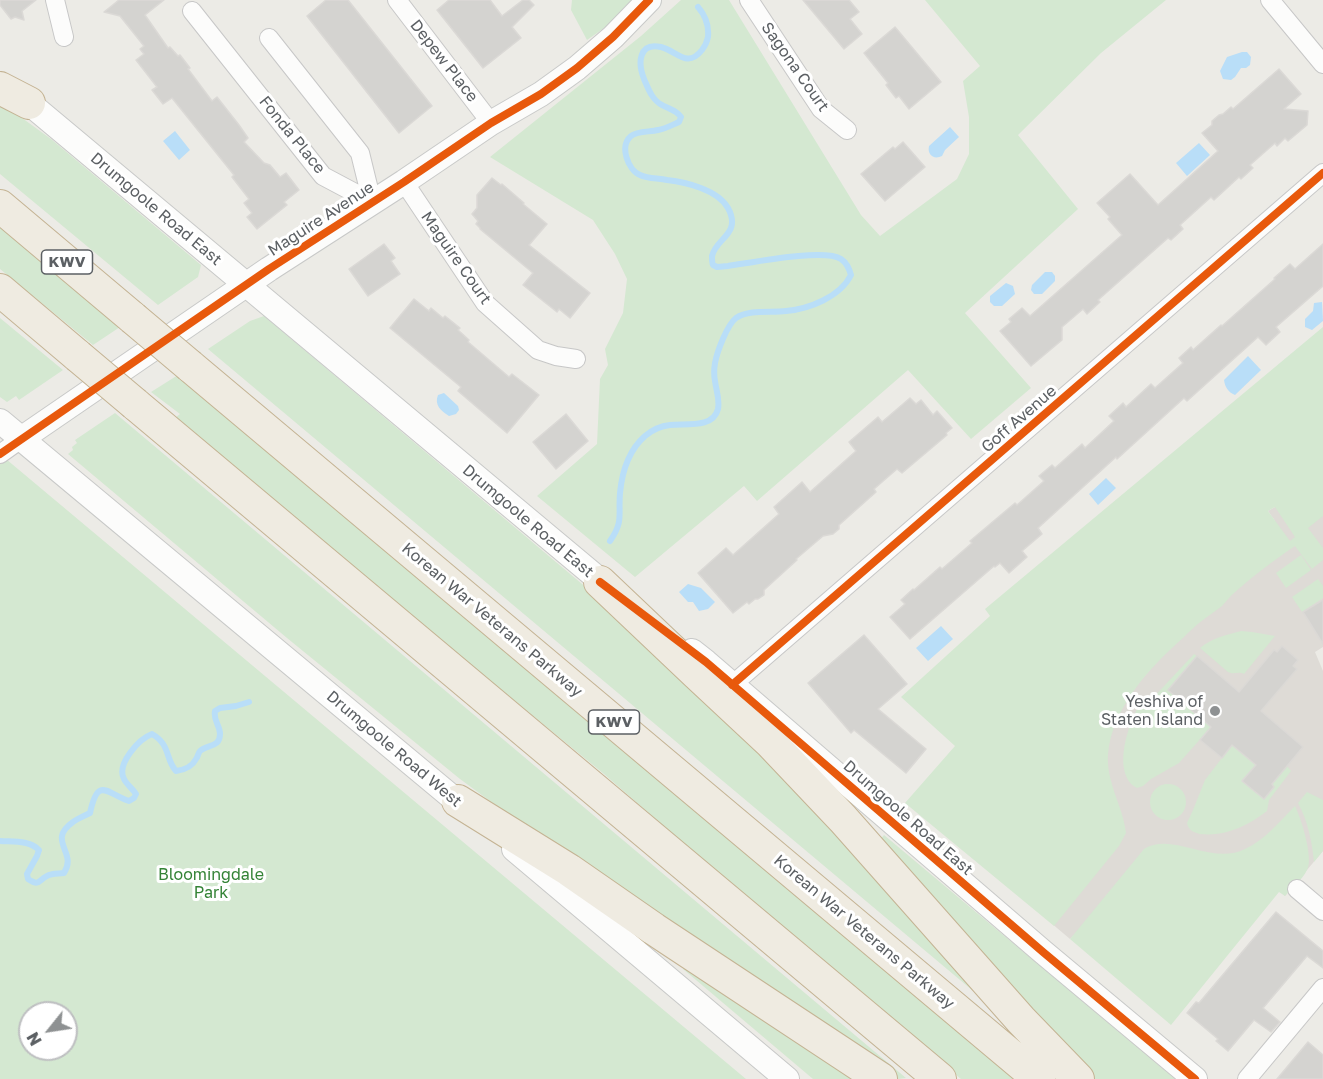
<!DOCTYPE html>
<style>
body{margin:0}
#map{position:relative;width:1323px;height:1079px;overflow:hidden;background:#ecebe6;font-family:"Golos Text",sans-serif}
canvas{display:block}
.north{position:absolute;left:18px;top:1001px;width:60px;height:60px;box-sizing:border-box;background:#fff;border:2px solid #bebfc1;border-radius:50%;rotate:240deg;font-size:16px;font-weight:700;line-height:24px;text-align:center;color:#5c6064}
.north::after{content:'';display:block;margin:auto;width:21px;height:27px;background:#8e9192;clip-path:polygon(50% 0,100% 100%,50% 72%,0 100%)}
</style>
<div id="map">
<canvas width="1323" height="1079"></canvas>
<div class="north">N</div>
</div>
<script>
const ctx = document.querySelector('canvas').getContext('2d');
ctx.lineJoin = 'round';
function fill(path, color) { ctx.fillStyle = color; ctx.fill(path, 'evenodd'); }
function strokePath(path, color, width, dash) { ctx.strokeStyle = color; ctx.lineWidth = width; ctx.lineCap = dash ? 'butt' : 'round'; ctx.setLineDash(dash || []); ctx.stroke(path); }
function drawText(font, color, halo, rows, align = 'center') {
  ctx.font = font + ' "Golos Text",sans-serif'; ctx.lineWidth = 6; ctx.setLineDash([]); ctx.textBaseline = 'middle'; ctx.strokeStyle = halo; ctx.fillStyle = color; for (const [text, x, y, turn = 0] of rows) {
    ctx.save(); ctx.translate(x, y); ctx.rotate((+turn || 0) * Math.PI / 180); ctx.textAlign = isNaN(turn) ? turn : align; if (halo) ctx.strokeText(text, 0, 0); ctx.fillText(text, 0, 0); ctx.restore();
  }
}
const education = new Path2D(`
 M1323,497V647L1315,652L1323,671V851L1285,896L1280,891L1073,936L1070,939L1044,917L1093,854V737L1275,521L1268,511L1275,507Z`);
const green = new Path2D(`
 M572,0H634L610,24L587,40L571,10Z
 M681,0H729L861,215L880,236L957,179L969,154V117L963,81L980,66L925,0H1166L1101,53L1018,135L1078,209L965,313L1031,388L971,439L908,370L757,501L744,486L635,577L537,496L597,444L600,379L608,365L605,349L623,313L627,279L615,254L593,220L490,157L641,36Z
 M0,102L51,139L201,265L198,277L158,305L0,174Z
 M0,222L120,327L93,345L0,269Z
 M264,316L696,680L977,985L972,990L208,349L250,321Z
 M0,318L63,370L19,400L16,396L7,402L0,397Z
 M1323,327V516L1308,528L1323,548V560L1312,569L1295,546C1273,561 1254,575 1234,593C1229,597 1226,602 1222,606C1216,611 1209,615 1203,620C1196,625 1189,632 1183,638C1150,667 1112,708 1108,754C1106,783 1123,806 1126,833L1119,846L1054,926L905,803L955,746L901,697L990,616L985,609ZM1275,507L1295,537L1290,541L1268,511Z
 M178,375L1026,1079H961L762,912L604,774L278,507L175,418L180,414L151,392Z
 M115,413L906,1078L898,1079L824,1024L520,823L460,779L287,638L68,454L73,450L72,447L77,443L75,440Z
 M0,454L746,1079H0ZM30,1013H66V1049H30Z
 M1301,555L1311,570L1286,588L1276,573Z
 M1318,579L1323,586V598L1302,612L1292,597Z
 M1241,631L1252,632L1275,636L1244,674C1238,671 1234,675 1228,672L1200,648C1212,638 1226,635 1241,631Z
 M1194,654L1197,656L1168,690L1211,727L1179,763L1151,779L1143,786L1137,788C1111,774 1128,724 1140,704L1151,700Z
 M1232,745L1287,766L1291,771L1269,800L1267,811C1248,826 1224,837 1200,834C1193,832 1189,831 1187,823L1193,810L1205,780Z
 M1150 802a18 18 0 1 1 36 0a18 18 0 1 1-36 0Z
 M1307,792L1323,800V851L1314,862C1312,842 1308,821 1298,803Z
 M1295,806C1301,818 1314,859 1307,870C1302,880 1292,888 1285,896L1279,892L1171,1025L1070,939L1144,849C1172,831 1212,866 1245,849C1265,840 1280,821 1295,806Z
 M884,835L1175,1079H1094L1051,1034L879,841Z
 M690,962L872,1079H813L683,969Z`);
const water = new Path2D(`
 M1242,52H1247L1251,57L1250,65L1246,68H1241L1235,77L1231,80L1223,79L1220,71L1227,57Z
 M950,127L959,137L945,150L942,156C934,160 927,155 929,146Z
 M175,131L190,150L179,160L163,141Z
 M1199,143L1210,155L1187,176L1176,163Z
 M1045,272H1052L1055,276V281L1042,294H1034L1031,290L1032,285Z
 M1006,283L1013,286L1015,294L1002,306H994L990,302V296Z
 M1322,302L1323,321L1312,330L1305,327V319L1313,311L1314,303Z
 M1248,356L1261,370L1235,395C1228,392 1225,387 1224,380Z
 M444,393L458,406L459,410L456,414L449,416C441,411 434,405 438,395Z
 M1106,478L1116,488L1098,505L1089,494Z
 M688,584L701,588L715,602L708,609L699,611L693,602H688L679,592Z
 M941,626L953,639L928,661L916,648Z`);
const stream = new Path2D(`
 M610,541C624,521 618,515 620,493C622,472 629,450 645,436C652,430 661,426 670,425C685,423 713,429 718,409C720,399 716,390 715,381C714,376 714,369 715,363C717,352 727,325 736,318C750,309 771,313 786,311C809,309 840,297 851,275C849,268 847,263 841,259C824,248 750,263 728,266L717,267L713,265C712,263 712,258 712,256C716,238 742,234 728,208C718,190 686,182 667,180C658,178 648,179 640,175C628,170 619,146 631,136C637,131 650,132 658,130C665,129 672,125 679,122L681,117C676,110 669,109 662,105C652,100 648,88 644,79C638,64 638,42 661,47C677,51 687,69 702,50C705,46 707,42 708,37C709,26 705,15 698,7
 M0,841C13,842 29,840 39,850L37,856L27,874L28,879C40,887 38,880 47,876C52,873 59,874 64,873C78,852 46,841 73,822C78,818 84,816 90,813C98,776 106,793 129,801L134,798L136,794C133,789 127,785 124,779C116,764 139,739 152,734C171,745 165,759 176,771C184,770 192,767 196,759C198,757 198,753 200,751C207,744 220,748 220,734C220,725 213,721 215,711L220,708L236,706L249,702`);
const building = new Path2D(`
 M0,0H36L22,11L24,20L15,17L11,19L0,5Z
 M119,0H164L145,15L168,48L170,47L178,56L180,55L190,68L188,69L212,101L217,97L239,125L248,138L244,142L264,163L270,165L280,177L286,173L299,190L284,202L287,205L257,229L247,217L252,213L244,203L249,199L232,177L234,175L172,98L163,104L152,90L157,87L136,60L144,54L140,49L144,46L120,16L104,12Z
 M326,0H348L432,106L399,133L307,16Z
 M449,0H490L502,16L523,0H529L534,5L512,27L521,38L483,68L437,10Z
 M803,0H849L859,12L850,19L862,34L844,49Z
 M895,27L941,82L909,109L899,96L896,98L886,85L888,83L864,53Z
 M1279,69L1301,94L1284,109L1308,111L1307,125L1288,141L1285,138L1277,146L1275,143L1250,165L1253,168L1241,179L1239,177L1214,200L1211,197L1180,225L1183,229L1171,240L1168,238L1098,300L1100,302L1087,314L1083,309L1062,327V340L1031,366L1000,331L1011,322L1009,319L1022,308L1030,316L1122,235L1108,219L1110,217L1097,203L1130,174L1158,205L1218,151L1202,133L1212,125V121L1219,115L1223,114L1231,107L1233,109Z
 M903,142L925,167L885,201L861,174L893,147L895,149Z
 M492,178L501,185L502,184L524,203L523,204L547,224L529,245L590,293L570,318L559,309L557,312L523,285L533,273L480,229V228L476,224L478,221L472,214L477,208V195Z
 M384,244L395,258L391,261L400,274L368,296L349,269Z
 M1323,244V286L1276,327L1280,332L1266,345L1258,337L1187,401L1184,398L1117,459L1116,457L1038,528L1042,534L1022,551L1027,557L1009,573L1000,563L995,567L994,566L910,639L890,617L905,604L901,600L913,589L914,590L940,567L942,569L972,543L970,541L1015,503L1017,505L1044,481L1039,476L1052,465L1055,468L1082,444L1085,448L1114,421L1109,416L1123,403L1126,407L1151,384L1155,388L1183,363L1179,358L1191,347L1193,350L1221,325L1222,326L1275,279L1274,278L1290,264L1295,269Z
 M414,299L429,311L431,308L443,318L445,316L460,328L458,330L469,340L468,342L509,377L512,374L539,395L507,433L458,391L461,387L390,328Z
 M910,398L916,404L921,400L933,415L937,411L952,428L946,433L947,435L902,473L897,469L874,489L876,492L839,525V529L833,534L823,536L796,559L797,560L764,590V595L758,599H755L749,604L747,602L733,613L698,573L726,548L733,555L779,514L774,507L802,482L810,492L856,451L849,442L878,417L882,422Z
 M566,414L588,441L556,469L533,442Z
 M1323,600V644L1303,612Z
 M864,635L907,684L878,709L926,749L906,773L854,730L851,733L808,683Z
 M1282,646L1298,660L1293,666L1297,669L1261,711L1303,747L1272,784L1274,787L1264,799L1242,781L1256,765L1232,745L1222,758L1200,740L1211,727L1168,690L1197,656L1239,692L1274,650L1277,652Z
 M1276,912L1323,951V968L1307,956L1263,1008L1280,1022L1271,1032L1254,1020L1228,1051L1216,1041L1218,1039L1187,1013L1196,1002L1199,1003Z
 M1308,1042L1323,1055V1079H1277Z`);
const street = new Path2D(`
 M55,0L64,37
 M397,0L491,123
 M749,0L821,109L847,130
 M1270,0L1323,64
 M192,11L323,176L372,202
 M269,38L360,153L372,202
 M404,182L485,303L538,350L556,356L576,359
 M0,454L21,439
 M732,685L1323,173
 M1297,889L1323,911
 M1247,1079L1323,988`);
const secondary = new Path2D(`
 M17,93L614,592
 M0,421L471,813
 M21,439L269,269L404,182L491,123L541,94L577,68L613,37L649,0
 M692,651L706,662L1043,952L1195,1079
 M514,849L787,1079`);
const highway = new Path2D(`
 M0,88L29,103
 M0,206L133,318
 M0,290L78,356
 M190,366L1039,1079
 M135,404L940,1079
 M600,582L697,674L770,742L843,819L1021,1020L1078,1079
 M458,801L569,870L654,929L881,1079`);
const highwayBridge = new Path2D(`
 M133,318L190,366
 M78,356L135,404`);
const cycleway = new Path2D(`
 M0,454L269,269L404,182L491,123L541,94L577,68L613,37L649,0
 M600,582L706,662L1043,952L1195,1079
 M732,685L1323,173`);
const markers = [
 [1215,711,6,"#8e9192"]
];
const shields = [
 [67,262,51],
 [614,722,51]
];
const shieldNames = [
 ["KWV",67,262],
 ["KWV",614,722]
];
const streetNames = [
 ["Depew Place",444,61,52],
 ["Sagona Court",795,67,55],
 ["Fonda Place",292,135,51],
 ["Drumgoole Road East",156,209,40],
 ["Maguire Avenue",321,219,-33],
 ["Maguire Court",456,258,55],
 ["Goff Avenue",1019,419,-41],
 ["Drumgoole Road East",528,521,40],
 ["Korean War Veterans Parkway",492,620,40],
 ["Drumgoole Road West",394,749,40],
 ["Drumgoole Road East",908,818,41],
 ["Korean War Veterans Parkway",864,932,40]
];
const poiNames = [
 ["Yeshiva of",1203,702],
 ["Staten Island",1203,720]
];
const parkNames = [
 ["Bloomingdale",211,875],
 ["Park",211,893]
];
fill(education, '#dedbd6');
fill(green, '#d4e8d1');
fill(water, '#b9def8');
strokePath(stream, '#b9def8', 6);
fill(building, '#d4d3d0');
strokePath(building, '#dbd9d6', 1.5);
strokePath(street, '#c7c7c7', 20);
strokePath(secondary, '#c8c9c8', 26);
strokePath(highway, '#c4b393', 34);
strokePath(street, '#fcfcfb', 18);
strokePath(secondary, '#fcfcfb', 24);
strokePath(highway, '#efebe1', 32);
strokePath(highwayBridge, '#c4b393', 34, []);
strokePath(highwayBridge, '#efebe1', 32);
strokePath(cycleway, '#e8590c', 8);
for (const [x, y, r, color] of markers) { const dot = new Path2D(); dot.arc(x, y, r, 0, 2 * Math.PI); ctx.fillStyle = color; ctx.fill(dot); strokePath(dot, '#fff', 2); }
for (const [x, y, w] of shields) { const box = new Path2D(); box.roundRect(x - w / 2, y - 12, w, 24, 4.5); ctx.fillStyle = '#fff'; ctx.fill(box); strokePath(box, '#5c6064', 1.5); }
drawText('bold 15px', '#5c6064', null, shieldNames);
drawText('16px', '#5c6064', '#fff', streetNames);
drawText('16px', '#5c6064', '#fff', poiNames, 'right');
drawText('16px', '#348336', '#fff', parkNames);
</script>
